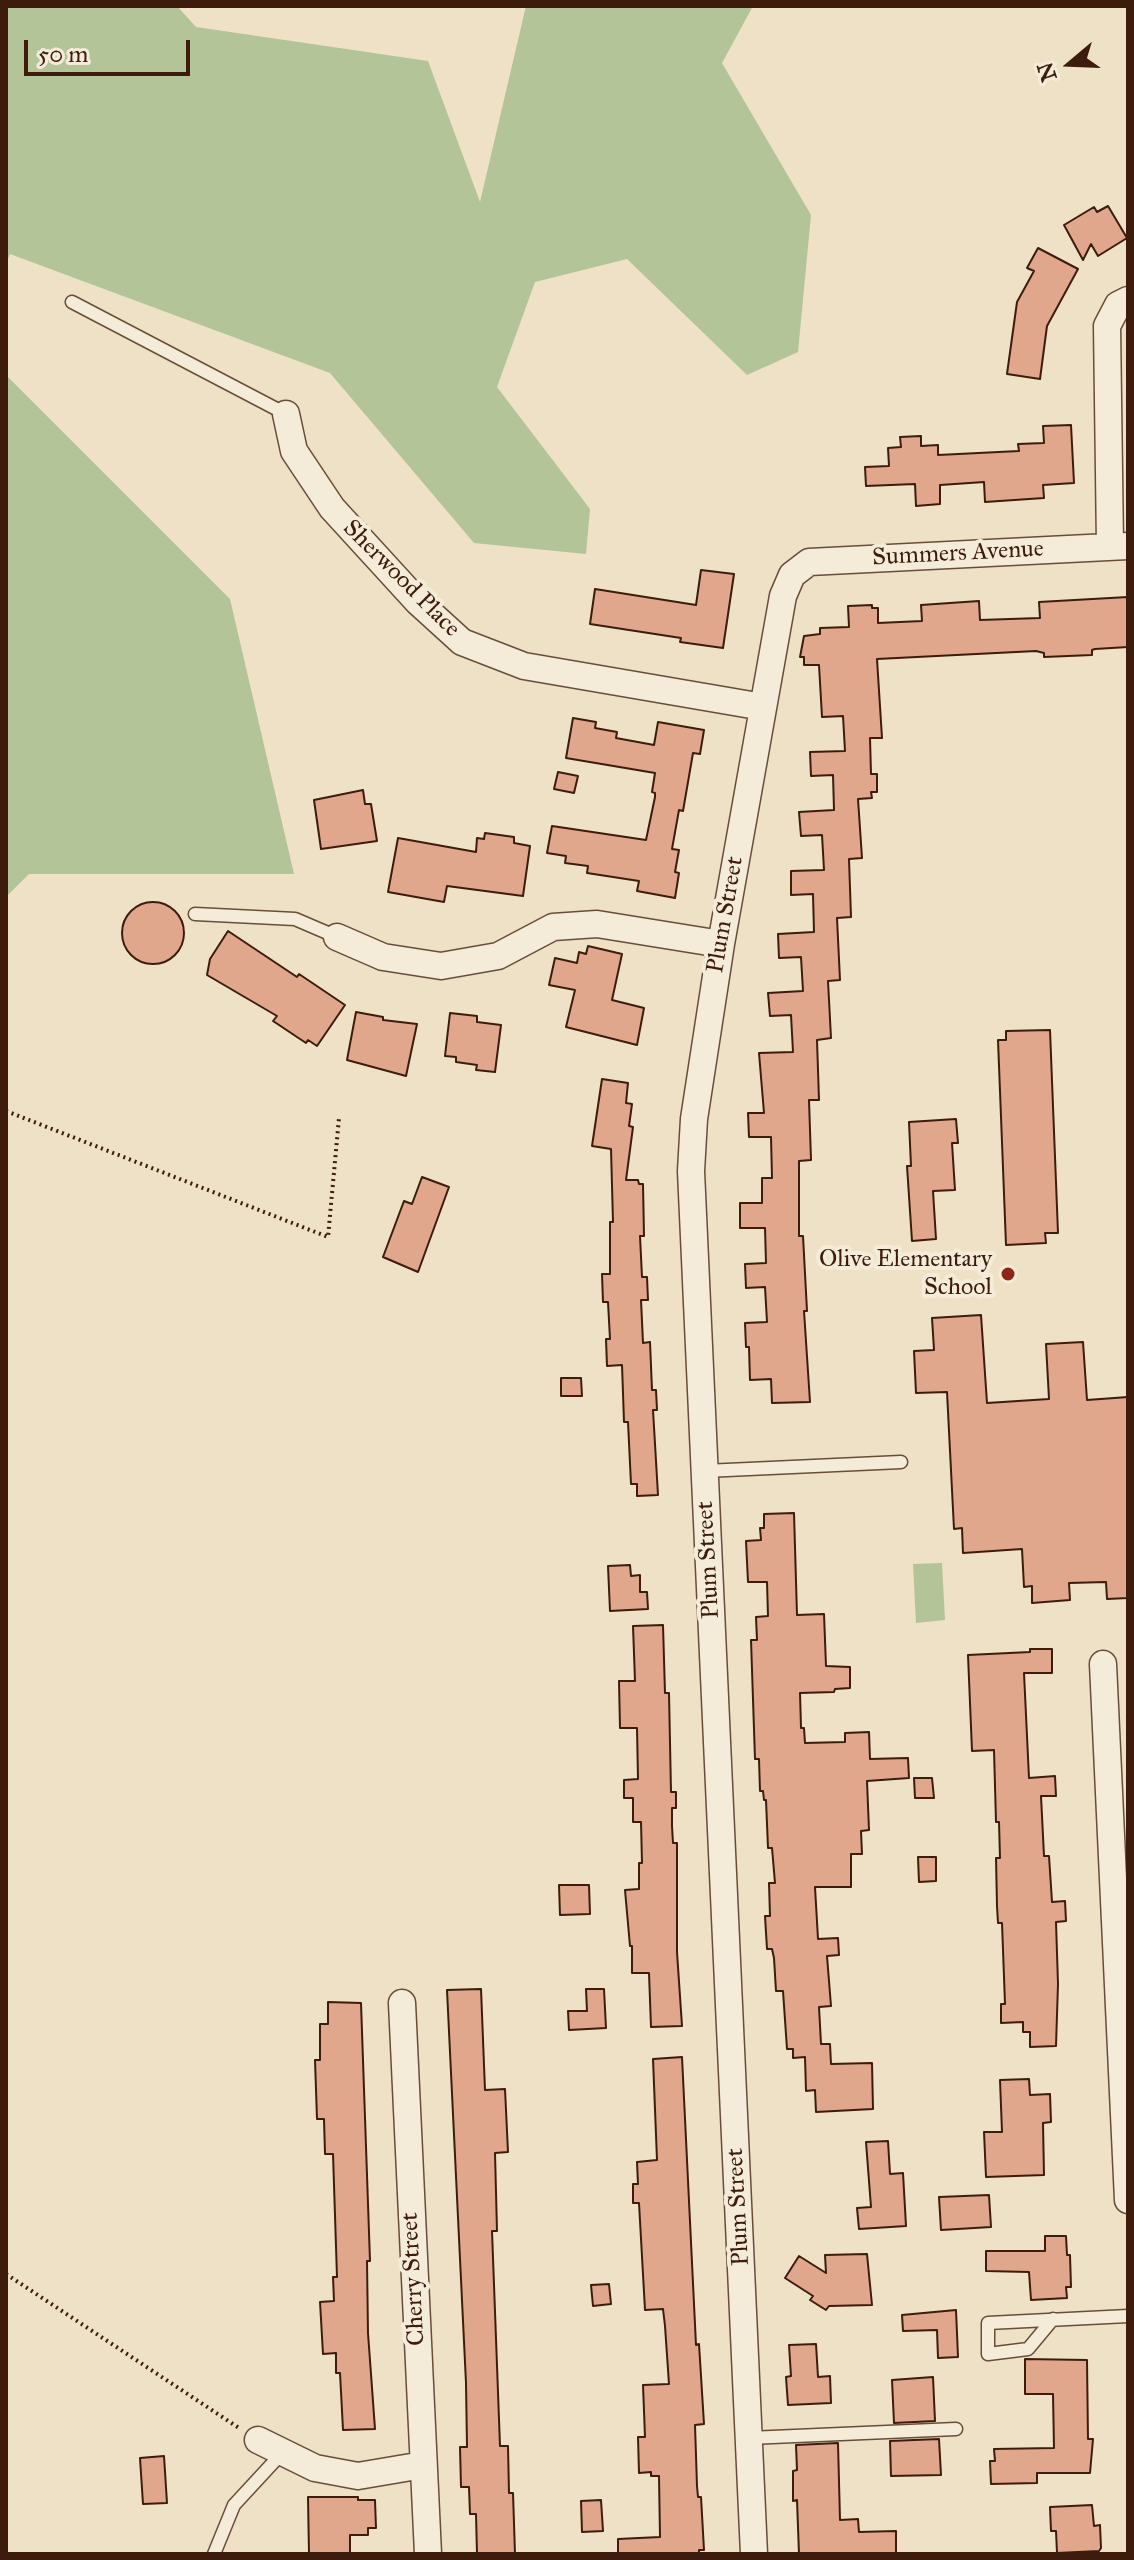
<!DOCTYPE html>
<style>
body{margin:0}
#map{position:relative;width:1134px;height:2560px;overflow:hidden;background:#eee1c5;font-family:"IM FELL Great Primer",serif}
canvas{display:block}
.frame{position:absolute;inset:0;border:8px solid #3d1c0d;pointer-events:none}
.north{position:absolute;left:1030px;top:24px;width:80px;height:80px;-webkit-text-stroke:6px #f4ecd9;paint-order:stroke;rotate:251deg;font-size:22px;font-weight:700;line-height:32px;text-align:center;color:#3d1c0d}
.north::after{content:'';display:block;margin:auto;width:28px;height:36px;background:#3d1c0d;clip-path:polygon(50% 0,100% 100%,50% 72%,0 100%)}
.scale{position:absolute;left:24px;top:40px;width:166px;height:36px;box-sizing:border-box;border:4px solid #3d1c0d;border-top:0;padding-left:10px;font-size:24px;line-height:28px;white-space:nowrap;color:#3d1c0d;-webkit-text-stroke:6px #f4ecd9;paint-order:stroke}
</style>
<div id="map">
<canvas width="1134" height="2560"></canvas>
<div class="frame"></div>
<div class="north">N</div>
<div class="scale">50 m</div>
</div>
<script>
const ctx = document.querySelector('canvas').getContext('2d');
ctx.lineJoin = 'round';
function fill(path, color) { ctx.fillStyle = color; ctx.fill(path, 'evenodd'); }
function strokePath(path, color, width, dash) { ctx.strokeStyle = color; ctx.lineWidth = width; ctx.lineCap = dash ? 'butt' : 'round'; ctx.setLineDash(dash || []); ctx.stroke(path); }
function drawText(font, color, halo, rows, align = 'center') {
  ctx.font = font + ' "IM FELL Great Primer",serif'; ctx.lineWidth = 8; ctx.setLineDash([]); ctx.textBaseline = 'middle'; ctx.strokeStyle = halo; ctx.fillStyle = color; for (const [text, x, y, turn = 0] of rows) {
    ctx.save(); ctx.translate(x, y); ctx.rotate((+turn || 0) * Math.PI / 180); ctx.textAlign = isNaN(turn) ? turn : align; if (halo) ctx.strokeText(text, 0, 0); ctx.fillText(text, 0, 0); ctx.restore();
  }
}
const green = new Path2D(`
 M6,6H177L196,27L428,61L480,202L526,6H753L722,63L811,215L798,352L747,375L627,259L535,282L497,387L590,509L586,554L474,543L330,373L10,254L6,264Z
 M6,375L230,599L294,874H29L6,897Z
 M942,1563L945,1620L916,1623L913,1564Z`);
const building = new Path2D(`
 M1108,206L1127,238L1098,256L1091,244L1083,260L1064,225L1094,207L1097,212Z
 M1038,248L1078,269L1047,326L1040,379L1007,374L1017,302L1034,271L1027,268Z
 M1071,425L1074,483L1043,485L1044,498L985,502L984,482L940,485V504L916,506L915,484L866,486L865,467L889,466L888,448L901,447L900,437L921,436V446L938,445V455L1019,451L1018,444L1044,443L1043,426Z
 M701,570L734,574L723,648L680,642L681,638L590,624L595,589L696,605Z
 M1128,597V647L1095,649L1092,650V655L1044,657V653L1036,651L877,659L882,738H870L871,774H877V792H871L872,798L858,799L862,858L849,859L851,917L837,918L840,980L828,981L831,1038L817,1040L819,1100H809L811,1160L799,1161V1236H803L807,1311H804L810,1402L772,1403L771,1379L750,1380L749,1347H746L745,1323L767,1322L765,1287L746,1288L745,1264L766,1263L765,1228H740V1203H762V1178H772L771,1137H749L748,1113H764L759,1053L793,1052L791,1015L770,1016L768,993L803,991L801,957L779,958L778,934L814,932L813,894L791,895V871L824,870L822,835L801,836L799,812L834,810L833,775L811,776L810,752L845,751L843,716L822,717L819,665H804V657H800L804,636L820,634V628L849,627L848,606L872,605V608H878V623L922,621L921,605L979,601L980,620L1040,618L1039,602Z
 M573,718L596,722L595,728L617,732L616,738L654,745L658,722L704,730L700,754L693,753L683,811L679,810L672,849L679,850L675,872L679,873L675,898L637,891L639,881L587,873L588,866L565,863L566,856L547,853L552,826L646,840L655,797V793L652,792L655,773L566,758Z
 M558,772L578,776L574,793L554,789Z
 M363,790L365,804H371L377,841L321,849L314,800Z
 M485,833L514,837V843L530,846L523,896L447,886L444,902L388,892L398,838L476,852L477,838L484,839Z
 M122 933a31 31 0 1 1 62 0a31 31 0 1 1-62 0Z
 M228,931L297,977L299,974L345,1005L317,1046L308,1040L306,1043L273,1021L277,1016L207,975L210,959Z
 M588,946L622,954L612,1000L644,1008L637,1045L566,1027L575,990L549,985L555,958L577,963L579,952L586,954Z
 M356,1012L383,1017V1020L417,1024L406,1076L347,1060Z
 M450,1013L477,1016V1022L501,1025L495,1072L476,1070L477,1065L456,1062V1057L445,1056Z
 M1050,1030L1058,1233H1045L1046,1243L1006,1245L998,1040H1006V1031Z
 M602,1079L628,1083L626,1103L632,1104L629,1126L633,1127L626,1180H638L639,1184H643L644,1236H640L642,1277H647L648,1300H641L643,1343L650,1342L652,1390H656L657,1410H653L658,1495L637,1496V1484H631L628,1422H624L622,1365L607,1366L606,1339H610L608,1302H603L602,1274H610V1222H613L611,1149L592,1146Z
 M956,1119L958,1143H952L955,1190L933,1191L936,1239L912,1241L907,1166H911L909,1122Z
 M422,1177L449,1187L418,1272L383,1257L404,1201L412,1204Z
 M981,1315L987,1403L1049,1399L1046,1344L1083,1342L1087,1400L1128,1397V1598L1107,1599L1106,1582L1069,1583L1070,1600L1032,1603V1586L1024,1587L1022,1549L963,1553L962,1528L954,1529L947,1392L916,1393L914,1351L934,1350L932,1318Z
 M561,1378H581L582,1396H561Z
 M794,1513L797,1615L824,1614L826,1666L850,1667V1688L835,1689L834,1692L800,1693L801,1728H804L805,1743L845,1742V1733L869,1732L870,1759L908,1758L909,1778L867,1781L869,1830L861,1831L862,1854H851V1887H815L818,1939L838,1938L839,1955L827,1956L831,2006L819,2007L821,2044H830L831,2064L872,2063L873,2109L816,2112L815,2090L806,2091L805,2057L793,2058V2049H787L783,1991H776L774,1958L772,1949H767L765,1916H770L769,1883H775L772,1848H768L766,1800H764L763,1791H760L759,1759H755L751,1640H757L756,1617L768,1616L767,1582H748L746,1541L761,1540L760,1528H764V1514Z
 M630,1565L631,1576L640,1575V1592H647L648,1609L610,1611L608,1566Z
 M663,1625L665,1693H669L671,1792H676V1808H672V1826L673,1843H677V1952L682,2026L651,2027L649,1973H632V1946H630L625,1890L639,1889V1863H642L641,1822H633V1798H624V1780L638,1779L637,1728H620L619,1681H635L633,1626Z
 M1030,1649H1052V1673H1024L1029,1778L1055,1776L1056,1796H1041L1044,1856H1049L1052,1902L1065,1901L1066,1921L1056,1922L1058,1984L1056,2046L1030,2047V2032H1023V2022L1001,2023V2004H1005L1002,1923H998L997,1906L996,1858H1000L999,1822H996L994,1750L972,1751L968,1655L1030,1652Z
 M914,1778H932L934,1798H915Z
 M918,1857H936V1881L919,1882Z
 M559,1885H589L590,1914L560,1915Z
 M481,1989L485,2090L505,2089L508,2152L495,2153L497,2231H492L500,2446H508L509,2493H513L515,2554H477L476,2514H470L469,2487H461L460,2447H467L466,2383L447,1990Z
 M586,1989H604L606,2028L569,2030L568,2011H587Z
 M328,2002L361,2003L370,2261H367L368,2333L375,2429L343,2430L340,2373H336V2353L323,2354L320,2302L334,2301L333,2277H337L333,2154H325L324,2119H317L315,2060H320V2024H328Z
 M682,2057L696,2345L699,2344L704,2424L695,2425L697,2486L698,2497H701L704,2550H699V2554H618V2539L660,2537L659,2476H651V2472L639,2473L638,2437H645L643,2385L669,2384L665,2326L663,2309L645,2310L639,2203H633V2184H638L637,2162L657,2160L653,2059Z
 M1029,2079L1030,2095L1050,2094L1051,2122L1043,2123L1044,2175L986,2177L984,2132H1002L1000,2080Z
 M888,2141L890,2174L903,2173L906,2226L859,2229L857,2208L871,2207L866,2142Z
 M989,2195L991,2227L941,2230L939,2197Z
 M1045,2236H1066L1067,2255H1070L1071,2287H1066L1067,2298L1031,2300L1029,2272L986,2271V2251H1045Z
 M867,2254L872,2305L829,2306L826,2310L810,2300L813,2296L785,2278L799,2256L826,2273L825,2255Z
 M609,2284L611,2304L593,2306L591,2285Z
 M956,2310L958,2357L938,2358L937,2330L903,2331L902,2315Z
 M816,2344L818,2377L830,2376L831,2403L788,2405L786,2377L791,2376L789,2345Z
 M1025,2359L1087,2360L1088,2439H1093L1090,2473H1037V2483L991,2484L990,2461H995L994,2449L1054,2448L1053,2394H1025Z
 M933,2377L935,2421L894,2423L892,2380Z
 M939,2439L941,2475L891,2476L890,2441Z
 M838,2443L840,2520L858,2519L859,2532L896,2531V2554H799L797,2500L793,2501V2471L797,2470L796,2445Z
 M164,2456L167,2503L143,2504L140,2458Z
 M308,2497H358V2500H375L376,2528H368V2535H350V2554H309Z
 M601,2500L603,2531L582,2532L581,2501Z
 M1092,2505L1094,2526L1100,2525L1101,2548L1099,2551L1057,2553L1056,2531H1051L1050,2507Z`);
const path = new Path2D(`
 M6,1111L328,1237L339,1118
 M6,2274L239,2428`);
const service = new Path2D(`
 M72,302L286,414
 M195,914L295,919L337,937
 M705,1471L901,1462
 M1053,2319L1028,2349L988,2354V2323L1128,2316
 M749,2438L956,2429
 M214,2554L234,2505L283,2452`);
const minor = new Path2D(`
 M286,414L294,451L332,508L418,602L462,642L524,666L763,707
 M1110,546L1107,326L1118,305L1128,300
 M337,937L383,957L441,966L498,956L553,927L597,924L721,944
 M1103,1664L1128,2200
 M402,2003L428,2554
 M258,2440L315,2468L358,2476L423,2465
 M754,2554L691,1171L694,1119L721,944L783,596L792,575L809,562L1128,546`);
const markers = [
 [1008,1274,8,"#8f2418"]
];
const streetNames = [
 ["Summers Avenue",958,554,-3],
 ["Sherwood Place",401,579,45],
 ["Plum Street",726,915,-80],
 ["Plum Street",709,1560,-93],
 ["Plum Street",739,2207,-93],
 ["Cherry Street",414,2279,-93]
];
const poiNames = [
 ["Olive Elementary",992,1260],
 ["School",992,1288]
];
fill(green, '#b3c499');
fill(building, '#e0a78c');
strokePath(building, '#3d1c0d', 2);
strokePath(service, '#694d3b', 15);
strokePath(minor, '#694d3b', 29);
strokePath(path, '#3d1c0d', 4, [2, 4]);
strokePath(service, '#f4ecd9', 12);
strokePath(minor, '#f4ecd9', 26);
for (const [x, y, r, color] of markers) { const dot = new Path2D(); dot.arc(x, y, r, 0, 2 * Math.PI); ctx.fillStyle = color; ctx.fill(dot); strokePath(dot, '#f4ecd9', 3); }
drawText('24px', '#3d1c0d', '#f4ecd9', streetNames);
drawText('24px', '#3d1c0d', '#f4ecd9', poiNames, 'right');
</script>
